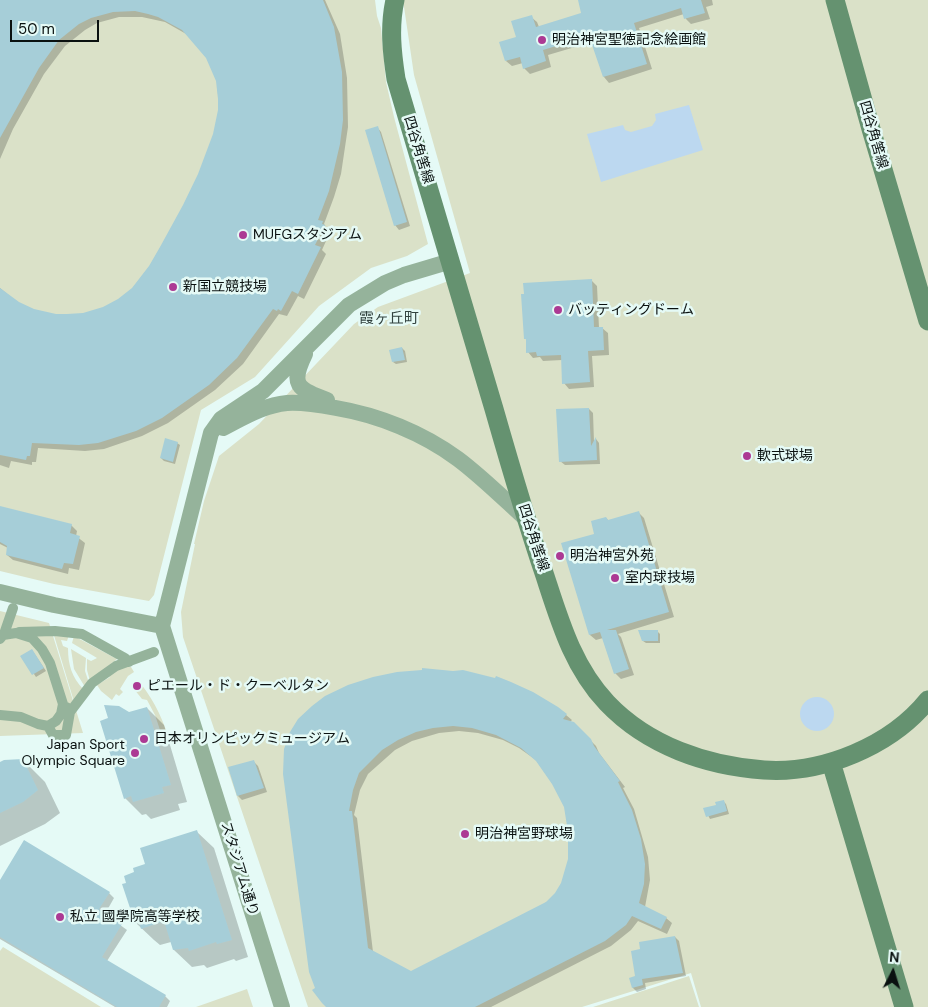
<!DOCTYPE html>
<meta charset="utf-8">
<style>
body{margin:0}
#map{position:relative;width:928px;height:1007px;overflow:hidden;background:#e5faf6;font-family:"DM Sans",sans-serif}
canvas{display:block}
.north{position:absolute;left:868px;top:947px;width:50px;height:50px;-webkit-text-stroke:4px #e5faf6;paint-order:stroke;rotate:5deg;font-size:14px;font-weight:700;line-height:20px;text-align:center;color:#0a1110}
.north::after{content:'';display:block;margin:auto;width:18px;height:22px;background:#0a1110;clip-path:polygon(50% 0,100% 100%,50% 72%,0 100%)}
.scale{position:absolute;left:10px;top:20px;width:89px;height:22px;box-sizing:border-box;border:2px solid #0a1110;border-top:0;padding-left:6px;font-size:15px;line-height:18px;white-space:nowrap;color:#0a1110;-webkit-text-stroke:4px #e5faf6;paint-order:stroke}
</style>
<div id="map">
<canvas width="928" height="1007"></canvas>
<div class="north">N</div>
<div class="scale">50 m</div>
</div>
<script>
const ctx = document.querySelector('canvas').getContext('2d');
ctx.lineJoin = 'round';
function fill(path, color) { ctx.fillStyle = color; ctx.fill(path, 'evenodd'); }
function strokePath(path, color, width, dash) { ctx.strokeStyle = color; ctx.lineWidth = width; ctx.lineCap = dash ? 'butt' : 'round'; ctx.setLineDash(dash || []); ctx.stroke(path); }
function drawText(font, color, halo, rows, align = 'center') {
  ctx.font = font + ' "DM Sans","Noto Sans JP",sans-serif'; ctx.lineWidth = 5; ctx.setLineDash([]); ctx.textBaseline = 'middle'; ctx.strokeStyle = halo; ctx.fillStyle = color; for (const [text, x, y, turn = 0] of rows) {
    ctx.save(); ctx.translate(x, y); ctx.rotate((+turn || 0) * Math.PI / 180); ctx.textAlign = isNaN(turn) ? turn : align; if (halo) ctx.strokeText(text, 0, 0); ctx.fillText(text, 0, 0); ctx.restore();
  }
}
const green = new Path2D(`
 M0,0H375L377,16L381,28L386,82L394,117L428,244L407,256L371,268L319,306L255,377L201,410L154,595L149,601L54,584L0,571Z
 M403,0H928V1007H701L691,973L582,1007H308L183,637L181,612L195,544H194L204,501L219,456L259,424L354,324L378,307L470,273L414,75Z
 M0,611L49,623L83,733L0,736Z
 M53,632L69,635L67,641L61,640L63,646L68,648C68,665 72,677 83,689L75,705Z
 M74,636L117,659L90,681L87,670V659L91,661L97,658L72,643Z
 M71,649L86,658L85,671L89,683L85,687L74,669Z
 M125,667H131L134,672L128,676L120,689L123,692L119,696L116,694L112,700L101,691L97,685L110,677L108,674Z
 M141,684C155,702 164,721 170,743L165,745L155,715L147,700L142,699L134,689Z
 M3,947L101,1007H0V951Z
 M689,976L699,1007H592H593Z
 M247,989L253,1007H196Z`);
const water = new Path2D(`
 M689,105L703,150L601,182L587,134L623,125L625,130L631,132L652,126L656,120L655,114Z
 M800 714a17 17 0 1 1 34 0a17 17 0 1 1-34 0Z`);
const shadow = new Path2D(`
 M0,0H325L340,34L347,78L348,127L341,174L334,197L324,224L330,232L322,250L326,254L304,299L298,296L287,316L279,314L243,364L215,390L168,423L142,436L104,449L85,451L38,448L36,462H32V465L11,461L9,468L0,465V288L18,303L34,310L56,315L83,314L104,308L119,300L132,289L150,266L184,206L199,174L214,135L219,110L217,80L207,58L188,35L165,22L142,17H119L97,23L85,30L65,46L44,74L13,129L0,159Z
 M579,0H712L713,5L706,7L710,19L691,24L686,19L684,14L639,28L652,69L609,83L604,77L592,42L548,55L551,67L530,74L524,68L523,63L512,66L506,61L531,17L537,22L539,27L583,14Z
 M377,127L381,132L410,226L399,230L395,225Z
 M591,280L597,286L599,328H602L608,333L609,355L592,356L594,387L569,389L564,383L562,360L543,361L540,357L533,358L528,352L527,341L525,338Z
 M402,348L405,351L407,362L396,364L393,362Z
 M589,409L593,413L594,442L596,439L599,443L600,464L565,465L560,461Z
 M177,443L180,445L175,464L164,461L161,458Z
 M0,508L71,525L77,531L76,536L85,543L79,570L69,568L68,574L13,560L7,555L8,548L0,544Z
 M638,512L644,518L674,617L618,634L621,637L634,675L621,679L615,673L603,638L596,640L590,635L606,518L609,521Z
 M658,632L660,634V643H646L643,641Z
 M32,650L46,671L36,677L22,656Z
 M147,708L164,725L187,802L178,804L180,810L151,819L146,814L142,815L125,798L110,719Z
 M566,715L572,720L570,722L573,723L596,746L599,753L625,787L623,788L634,809L648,857L650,880L645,907L666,918L672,923L667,934L638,921L631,930L611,946L491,1007H328L316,988L288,740ZM459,731L478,733L503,740L519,748L536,760L558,791L565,807L568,823L570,850L568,867L560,888L552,898L540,907L411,973L373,952L357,818L354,815L360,790L368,774L395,750L412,741L439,733Z
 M23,760L45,782L60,813L45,824L0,846V764Z
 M253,761L258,766L267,792L242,800L238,796Z
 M723,801L726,804L729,814L710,819L705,809L717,806Z
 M196,831L214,848L248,957L236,961L234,959L207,968L204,965L192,967L174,950L171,942L160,945L154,940L136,923L124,885L128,884L136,873L147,864Z
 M0,883L109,893L114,898L105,914L127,930L107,961L165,996L170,1001L167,1007H115L0,939Z
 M675,937L679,941L686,976L645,983L646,989L637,992L633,988L631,979L636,977Z`);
const building = new Path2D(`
 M0,0H323L334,27L342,72L343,120L340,144L329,191L318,220L323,221L322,224L325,225L315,245L321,247L298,294L292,291L281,311L278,309L277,311L273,309L237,358L209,385L162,418L136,431L98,443L79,445L32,443L30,456H27L26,460L0,455V288L19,302L34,309L56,314H67L83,313L103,307L118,299L132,288L149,266L160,247L183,205L198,174L213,134L218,110V99L216,81L206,58L182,30L158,17L148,14L135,11L113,12L91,18L79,24L59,40L39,68L0,138Z
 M578,0H701L705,13L684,19L681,8L634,23L647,64L603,77L589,36L543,50L546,61L523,69L520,57L505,61L499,42L516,37L511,21L532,15L536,27L581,13Z
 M378,126L407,222L394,226L365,130Z
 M592,279L594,327H603L604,350L588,351L590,382L562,384L561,355L537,356L536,352L526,353V339H524L521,294H524L523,283Z
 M402,347L405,360L392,362L389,350Z
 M589,408L591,446L596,437L597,460L559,462L556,409Z
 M165,438L178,442L173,462L160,458Z
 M0,506L72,524L70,533L80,536L73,564L64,563L62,569L6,555L7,546L0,542Z
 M639,511L669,612L607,630H616L629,669L614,674L600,632L589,635L561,543L594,534L591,521L606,517L608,520Z
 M638,630H658V641H642Z
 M32,649L44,668L32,675L20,656Z
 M422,668L453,671L463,670L495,678L496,676L511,682L533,692L558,707L567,714L563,719L574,722L591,739L594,746L620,781L618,782L632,810L641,839L645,864L644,884L639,903L667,917L661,929L632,916L626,925L605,941L475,1007H326L322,1003L312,990L315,988L309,972L283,774L284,749L290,732L298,719L312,706L325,696L348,685L373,677L397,672L422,670ZM453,726L472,728L496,735L521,748L536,761L552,784L564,807L568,832V859L561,883L555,893L546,902L411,971L368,948L352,811H349L353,790L359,773L382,750L398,740L416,732L433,728Z
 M104,705L119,706L129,712L147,707L171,785L162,787L164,793L133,802L131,796L124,799L100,721L108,718Z
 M23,759L38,790L23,802L0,813V762L4,760Z
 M254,760L264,788L237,796L228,767Z
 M724,800L727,811L706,817L703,808L716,805L715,802Z
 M197,830L232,940L217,944L216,942L189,951L188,948L173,950L164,921L141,929L139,922L135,923L122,884L126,883L124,876L134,872L133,868L145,864L140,848Z
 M24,840L110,892L99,909L122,924L102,957L166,995L159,1007H117L0,937V880Z
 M675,936L683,973L642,979L643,985L632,988L629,978L635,976L631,951L640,949L639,942Z`);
const pedestrian = new Path2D(`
 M19,632L55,631L82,634L125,658L129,662
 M0,639L4,634L13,608
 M70,712L92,683L116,666L154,652
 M0,715L21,717L38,724L48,726L56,721L61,714L63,704L50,663L42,649L32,638L16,633L3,635
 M48,726L53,735H66L70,712L68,708L66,707`);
const tertiary = new Path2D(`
 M305,354C290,385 297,389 327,400
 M223,428C243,418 264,405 287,403C302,402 320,405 336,408C378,415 423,433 458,459C482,477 504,499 526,519
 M0,592L54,605L162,626
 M282,1007L162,626L211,433L221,419L263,391L349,305L385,283L404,275L451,261`);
const secondary = new Path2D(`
 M395,0C389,27 392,53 396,79C429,189 462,299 494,409C510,465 526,520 545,576C560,622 573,667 607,703C648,746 707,766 764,770C823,774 891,746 928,700
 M835,0L871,129L928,321
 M831,762L904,1007`);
const markers = [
 [542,40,5,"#ac3a94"],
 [243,235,5,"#ac3a94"],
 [173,287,5,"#ac3a94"],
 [558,310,5,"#ac3a94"],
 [747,456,5,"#ac3a94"],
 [560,556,5,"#ac3a94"],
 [615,578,5,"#ac3a94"],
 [137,686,5,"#ac3a94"],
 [144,739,5,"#ac3a94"],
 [135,753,5,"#ac3a94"],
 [465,834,5,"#ac3a94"],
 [60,917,5,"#ac3a94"]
];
const poiNames = [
 ["明治神宮聖徳記念絵画館",552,40],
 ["MUFGスタジアム",253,235],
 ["新国立競技場",183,287],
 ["バッティングドーム",568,310],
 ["軟式球場",757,456],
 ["明治神宮外苑",570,556],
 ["室内球技場",625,578],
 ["ピエール・ド・クーベルタン",147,686],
 ["日本オリンピックミュージアム",154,739],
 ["Japan Sport",125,745,"right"],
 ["Olympic Square",125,761,"right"],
 ["明治神宮野球場",475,834],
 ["私立 國學院高等学校",70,917]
];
const streetNames = [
 ["四谷角筈線",873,135,74],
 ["四谷角筈線",418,150,73],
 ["四谷角筈線",533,538,72],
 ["スタジアム通り",239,869,73]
];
const neighbourhoodNames = [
 ["霞ヶ丘町",389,319]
];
fill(green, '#dae1c8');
fill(water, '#bcd8f0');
fill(shadow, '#0003');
fill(building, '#a6ced8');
strokePath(pedestrian, '#95b39b', 10);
strokePath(tertiary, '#95b39b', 16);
strokePath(secondary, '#659270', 19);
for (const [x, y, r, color] of markers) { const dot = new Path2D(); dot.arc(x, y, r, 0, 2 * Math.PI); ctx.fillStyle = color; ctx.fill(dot); strokePath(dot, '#e5faf6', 2); }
drawText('14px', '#0a1110', '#e5faf6', poiNames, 'left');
drawText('14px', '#0a1110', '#e5faf6', streetNames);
drawText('15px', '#32423f', '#e5faf6', neighbourhoodNames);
</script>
